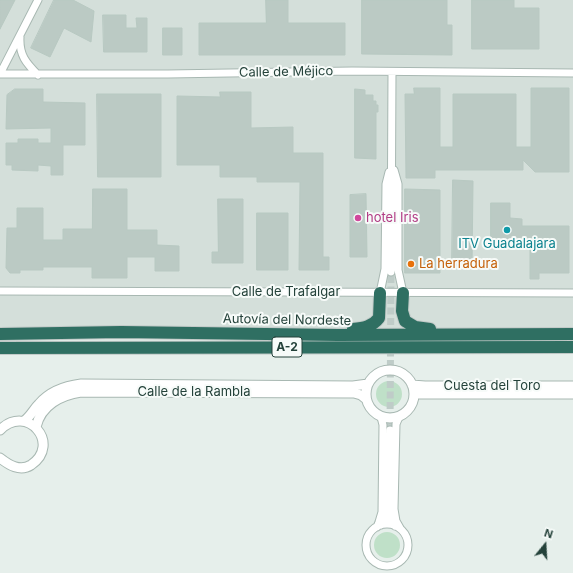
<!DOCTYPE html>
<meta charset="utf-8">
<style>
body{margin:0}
#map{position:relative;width:573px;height:573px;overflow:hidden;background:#e6efeb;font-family:Inter,sans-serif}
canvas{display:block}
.north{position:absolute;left:525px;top:525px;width:40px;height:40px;-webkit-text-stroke:3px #f7fbf9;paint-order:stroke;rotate:18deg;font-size:11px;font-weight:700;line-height:16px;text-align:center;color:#24423a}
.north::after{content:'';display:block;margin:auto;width:14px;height:18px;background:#24423a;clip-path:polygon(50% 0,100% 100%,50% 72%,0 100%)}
</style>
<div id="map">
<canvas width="573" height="573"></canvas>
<div class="north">N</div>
</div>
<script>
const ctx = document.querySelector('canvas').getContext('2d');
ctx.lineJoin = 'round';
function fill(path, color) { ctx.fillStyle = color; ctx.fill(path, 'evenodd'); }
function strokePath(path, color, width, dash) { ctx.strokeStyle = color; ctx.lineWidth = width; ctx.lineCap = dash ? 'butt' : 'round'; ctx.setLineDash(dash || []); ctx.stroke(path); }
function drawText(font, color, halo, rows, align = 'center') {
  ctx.font = font + ' Inter,sans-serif'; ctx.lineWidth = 4; ctx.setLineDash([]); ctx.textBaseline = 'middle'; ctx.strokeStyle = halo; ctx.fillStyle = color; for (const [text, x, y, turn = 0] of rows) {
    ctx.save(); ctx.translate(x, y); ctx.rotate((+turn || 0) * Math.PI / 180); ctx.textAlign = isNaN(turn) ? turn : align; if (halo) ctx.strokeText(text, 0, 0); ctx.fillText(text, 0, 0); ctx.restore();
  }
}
const built = new Path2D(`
 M0,0H573V333H0Z`);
const green = new Path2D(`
 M376 394a13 13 0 1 1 26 0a13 13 0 1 1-26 0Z
 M374 545a13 13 0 1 1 26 0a13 13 0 1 1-26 0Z`);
const building = new Path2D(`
 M0,0H15L0,29Z
 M54,0H73L94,11L91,42L64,28L50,57L31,48Z
 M266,0H288V23H345V55H199V23H266Z
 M362,0H447V25H452V55L362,54Z
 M472,0H514V8H539V49H472Z
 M103,15H126V28H137L136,18H147V52H104Z
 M163,28H182V55H163Z
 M414,88H440V147H453V94H516V147H531V88H569V172H535L523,160V170H435V178H406L405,94H414Z
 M15,89H43V102L85,103V145H63V175H51V166L38,165V171L12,170V165H6V143H18V139H38V143H51V128L6,129L7,95Z
 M355,89L365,90V95H373V101H376V105H378V112H376V159L355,158Z
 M220,92H251V128L293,127V153H323V257H329V270H299L300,182H257V177H220V165H177V96L220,97Z
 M97,94H161V177H98Z
 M453,180L473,181L472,266L452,265Z
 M93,189H127V230H157V245L179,246V271H155V257H127V278H92V267H43V270H20V273H10L6,268L7,228H17V208H43V240H63V229H92Z
 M405,189L440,190V273H405Z
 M366,194L367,257H350V195Z
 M218,199H243V263H212V252H218Z
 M491,203H510V218L522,219V226H569V273H539V279H530V241H510L511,246H491Z
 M257,213H288V270H257Z`);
const minorTunnel = new Path2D(`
 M390,430L391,272`);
const minor = new Path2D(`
 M38,0L0,74H168L352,71L573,73
 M20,37C19,55 26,63 38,75
 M394,170L398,184V270L403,293
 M391,272L392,72
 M0,291L573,293
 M380,293L385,269L386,184L389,172
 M399,417L396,424L394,509L396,521L400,528
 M388,509L390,430
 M366 545a21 21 0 1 1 42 0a21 21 0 1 1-42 0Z
 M381,525L386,517L388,509L391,521L395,526
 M377,527L379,522L382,512L383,425L381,417`);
const tertiary = new Path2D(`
 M366 394a24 24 0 1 1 48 0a24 24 0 1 1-48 0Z
 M412,385L425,386H573
 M414,394H573
 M24,421C31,416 33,410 39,404C50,391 65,386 81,384L353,386L368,384
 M36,427C41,405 61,395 81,392L354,393L361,395L366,399
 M0,430C27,403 62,444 31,465C20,472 9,465 0,458`);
const motorway = new Path2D(`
 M403,293L402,311L405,321L415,327L430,329
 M353,329C363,328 372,327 379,318L380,293
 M0,334L121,332L338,335L573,334
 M0,348L573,347`);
const markers = [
 [358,218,4,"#d1479c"],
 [507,230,4,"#0f9aa8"],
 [411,264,4,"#e8710a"]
];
const shields = [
 [287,347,30]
];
const shieldNames = [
 ["A-2",287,347]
];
const streetNames = [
 ["Calle de Méjico",286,72,-1],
 ["Calle de Trafalgar",286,292],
 ["Autovía del Nordeste",287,320,1],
 ["Cuesta del Toro",492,386],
 ["Calle de la Rambla",194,392]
];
const hotelNames = [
 ["hotel Iris",366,218]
];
const cultureNames = [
 ["ITV Guadalajara",507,244]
];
const foodNames = [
 ["La herradura",419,264]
];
fill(built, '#d4dfda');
fill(green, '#bfe0c8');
fill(building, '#bbcac4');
strokePath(building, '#b8c9c2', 1);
strokePath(minorTunnel, '#bfccc8', 7, [7, 3.5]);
strokePath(minor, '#a8b8b2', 9);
strokePath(tertiary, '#a8b8b2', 11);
strokePath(motorway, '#c2cac8', 14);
strokePath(minor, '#fff', 7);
strokePath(tertiary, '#fff', 9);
strokePath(motorway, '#2f6f62', 12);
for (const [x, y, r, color] of markers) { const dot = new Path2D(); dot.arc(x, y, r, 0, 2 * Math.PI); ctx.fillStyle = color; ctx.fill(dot); strokePath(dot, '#f7fbf9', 1.5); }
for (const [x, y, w] of shields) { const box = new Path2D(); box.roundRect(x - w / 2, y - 10, w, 20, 3); ctx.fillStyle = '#f7fbf9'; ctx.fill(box); strokePath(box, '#24423a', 1); }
drawText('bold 12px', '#24423a', null, shieldNames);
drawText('13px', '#24423a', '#f7fbf9', streetNames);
drawText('13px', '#b23c85', '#f7fbf9', hotelNames, 'left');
drawText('13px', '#0d838f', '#f7fbf9', cultureNames);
drawText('13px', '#c56008', '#f7fbf9', foodNames, 'left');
</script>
